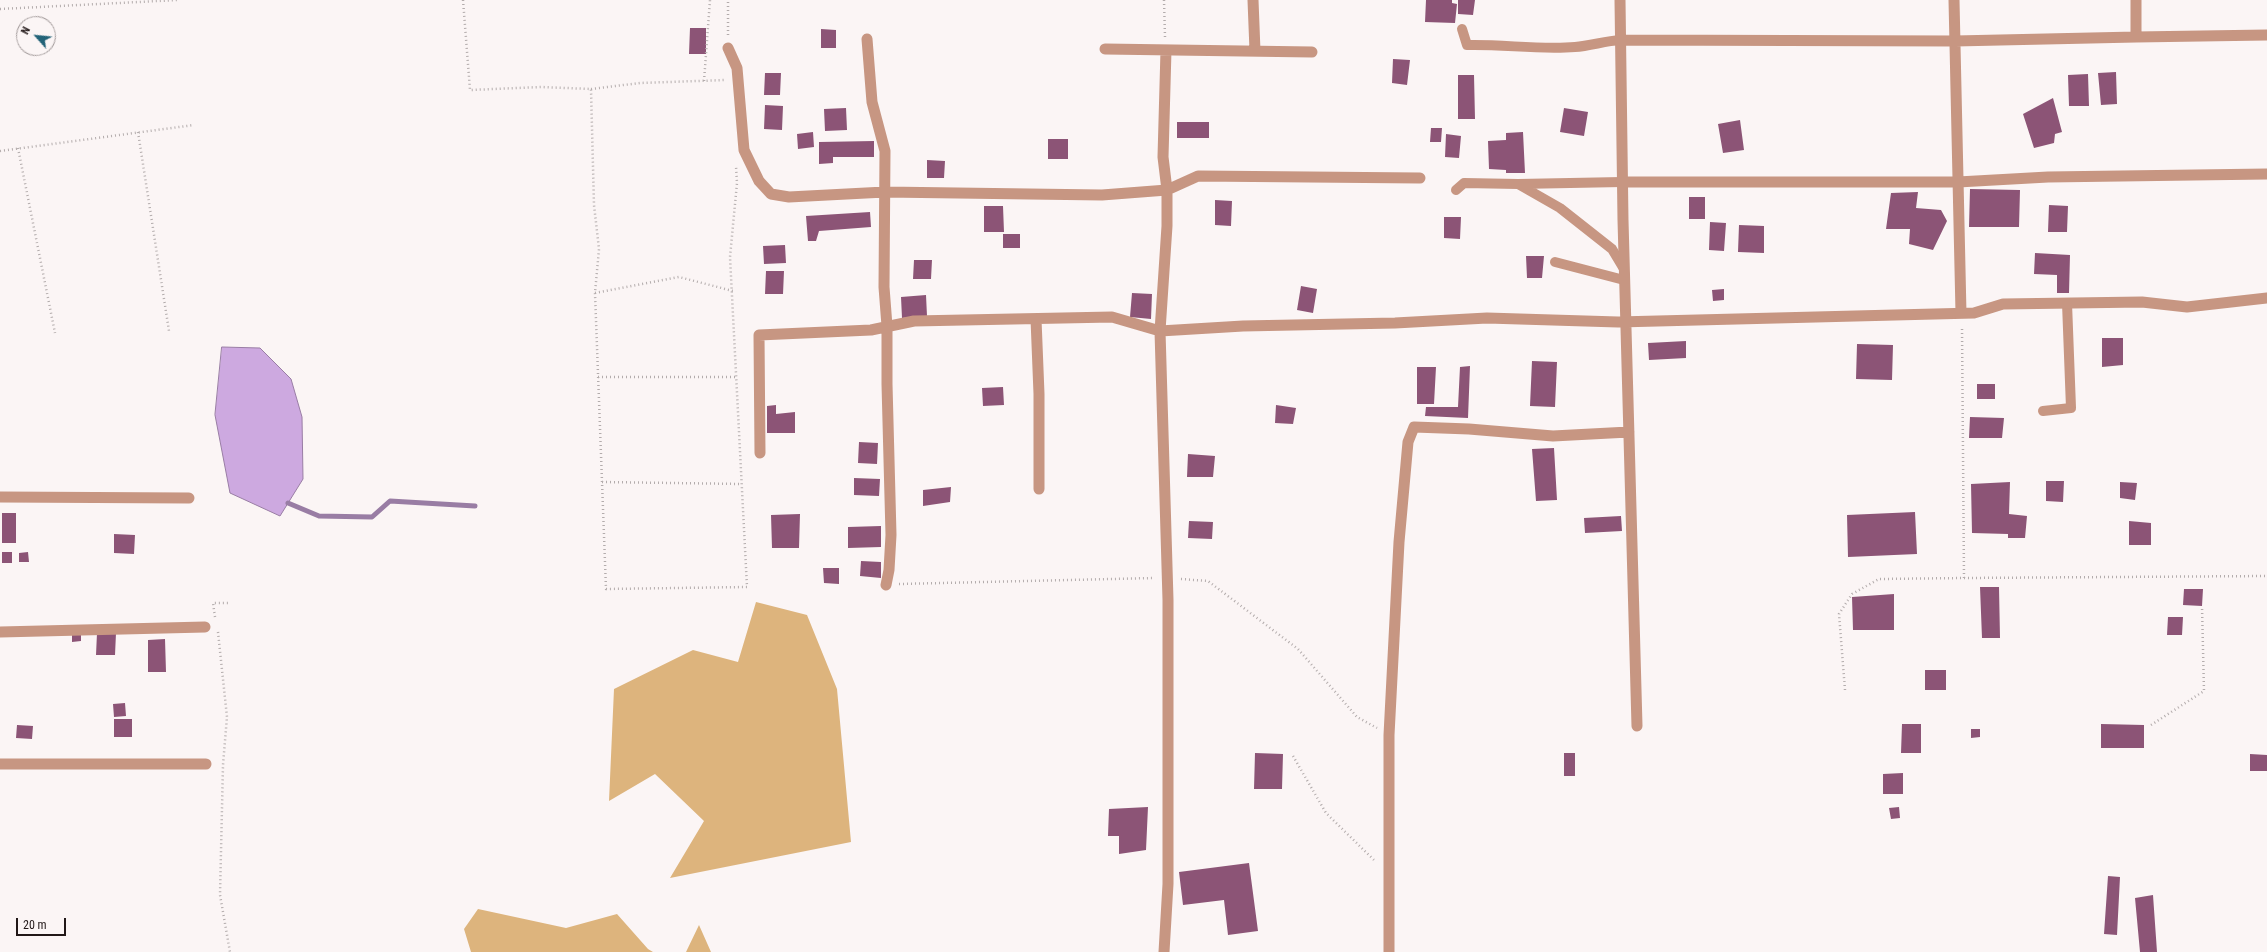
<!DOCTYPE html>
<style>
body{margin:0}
#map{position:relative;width:2267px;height:952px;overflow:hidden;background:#fbf5f5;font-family:"Roboto Condensed",sans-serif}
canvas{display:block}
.north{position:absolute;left:16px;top:16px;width:40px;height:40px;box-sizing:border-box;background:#fbf5f5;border:1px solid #a49c9c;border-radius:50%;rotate:297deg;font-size:11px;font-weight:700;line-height:16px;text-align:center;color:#211717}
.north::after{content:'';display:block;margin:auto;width:14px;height:18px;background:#236378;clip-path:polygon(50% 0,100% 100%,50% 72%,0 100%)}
.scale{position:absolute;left:16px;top:918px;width:50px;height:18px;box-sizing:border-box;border:2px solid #211717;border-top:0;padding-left:5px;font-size:12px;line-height:14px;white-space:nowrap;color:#211717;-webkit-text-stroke:3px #fbf5f5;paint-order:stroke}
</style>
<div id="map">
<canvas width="2267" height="952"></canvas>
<div class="north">N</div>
<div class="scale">20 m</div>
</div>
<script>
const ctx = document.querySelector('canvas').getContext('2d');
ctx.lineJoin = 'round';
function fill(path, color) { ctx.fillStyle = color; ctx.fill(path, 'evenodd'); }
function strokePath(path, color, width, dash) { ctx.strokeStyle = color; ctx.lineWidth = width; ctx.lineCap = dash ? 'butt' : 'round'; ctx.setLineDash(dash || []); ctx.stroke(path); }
const forest = new Path2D(`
 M756,602L807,615L837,689L851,842L670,878L704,821L655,774L609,801L614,689L693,650L738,662Z
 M478,909L566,928L617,914L648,949L653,952H471L464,929Z
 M699,925L711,952H686Z`);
const water = new Path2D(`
 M222,347L260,348L291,379L302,417L303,479L280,516L230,493L215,415Z`);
const stream = new Path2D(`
 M288,503L319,516L372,517L390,501L475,506`);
const building = new Path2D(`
 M1426,0H1452V3L1457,4L1455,23L1425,22Z
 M1458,0H1475L1473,15L1458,14Z
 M690,28H706V54H689Z
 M821,29L836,30V48H821Z
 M1393,59L1410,60L1407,85L1392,83Z
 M2116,72L2117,104L2101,105L2098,73Z
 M765,73H781L780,95H764Z
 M2088,74L2089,106H2069L2068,75Z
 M1458,75H1474L1475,119H1458Z
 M2053,98L2062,132L2055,134L2054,143L2034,148L2023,114Z
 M765,105L783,106L782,130L764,129Z
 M846,108L847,130L825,131L824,109Z
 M1564,108L1588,112L1584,136L1560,132Z
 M1740,120L1744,150L1723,153L1718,124Z
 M1177,122H1209V138H1177Z
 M1431,128H1442L1441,142H1430Z
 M813,132L814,147L798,149L797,134Z
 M1523,132L1525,173H1506V170L1489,169L1488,141L1506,140V133Z
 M1446,134L1461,136L1459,158L1445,157Z
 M1048,139H1068V159H1048Z
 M874,141V157H833V163L819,164V142Z
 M927,160L945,161L944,178H927Z
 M1970,189L2020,190L2019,227H1969Z
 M1918,192L1916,208L1941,210L1947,221L1933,250L1909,244L1910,229H1886L1891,193Z
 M1689,197H1705V219H1689Z
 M1215,200L1232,201L1231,226L1215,225Z
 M2049,205L2068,206L2067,232H2048Z
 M984,206H1003L1004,232H984Z
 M870,212L871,227L819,231L816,241H808L806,216Z
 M1444,217H1461L1460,239L1444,238Z
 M1710,222L1726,223L1724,251L1709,250Z
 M1739,225L1764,226V253L1738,252Z
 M1003,234H1020V248H1003Z
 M785,245L786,263L764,264L763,246Z
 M2035,253L2070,255L2069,293H2057V275L2034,274Z
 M1526,256H1544L1542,278H1527Z
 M914,260H932L931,279H913Z
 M766,271H784L783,294H765Z
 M1301,286L1317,289L1313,313L1297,310Z
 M1724,289V300L1713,301L1712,290Z
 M1132,293L1152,294L1151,319L1130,317Z
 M926,295L927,316L902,318L901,297Z
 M2102,338H2123V365L2102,367Z
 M1686,341V358L1649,360L1648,343Z
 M1857,344L1893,345L1892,380L1856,379Z
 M1532,361L1557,362L1555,407L1530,406Z
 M1470,366L1468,418L1425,416L1426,407H1458L1460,367Z
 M1417,367H1436L1434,404H1417Z
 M1977,384H1995V399H1977Z
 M1003,387L1004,405L983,406L982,388Z
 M776,405V414L795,412V433H767V406Z
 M1276,405L1296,408L1293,424L1275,423Z
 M1970,417L2004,418L2002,438H1969Z
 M859,442L878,443L877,464L858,463Z
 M1554,448L1557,500L1536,501L1532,449Z
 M1188,454L1215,456L1213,477H1187Z
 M854,478L880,479L879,496L854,495Z
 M2046,481H2064L2063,502L2046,501Z
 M2010,482L2009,514L2027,516L2025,538H2008V534L1972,533L1971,484Z
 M2120,482L2137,483L2135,500L2120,498Z
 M951,487L950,502L923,506V490Z
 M1915,512L1917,554L1848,557L1847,515Z
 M2,513H16V543H2Z
 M800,514L799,548H772L771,515Z
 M1621,516L1622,531L1585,533L1584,518Z
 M1189,521L1213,522L1212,539L1188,538Z
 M2129,521L2151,523V545H2129Z
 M881,526V547L848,548V527Z
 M114,534L135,535L134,554L114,553Z
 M2,552H12V563H2Z
 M28,552L29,562H19V553Z
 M861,561L881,562V578L860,576Z
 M823,568H839V584L824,583Z
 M1980,587H1999L2000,638H1982Z
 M2184,589H2203L2202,606L2183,605Z
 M1894,594V630H1853L1852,597Z
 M2168,617H2183L2182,635H2167Z
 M72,633H81V641L72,642Z
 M97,633H116L115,655H96Z
 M165,639L166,672H148V640Z
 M1925,670H1946V690H1925Z
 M125,703L126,716L114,717L113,704Z
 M114,719H132V737H114Z
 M1902,724H1921V753H1901Z
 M2101,724L2144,725V748H2101Z
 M17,725L33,726L32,739L16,738Z
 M1971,729H1980V737L1971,738Z
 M1255,753L1283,754L1282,789H1254Z
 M1564,753H1575V776H1564Z
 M2250,754L2267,755V771H2250Z
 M1903,773V794H1883V774Z
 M1148,807L1146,850L1119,854V836H1108L1109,809Z
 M1899,807L1900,818L1891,819L1889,808Z
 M1249,863L1258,931L1228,935L1224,900L1183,905L1179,872Z
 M2108,876L2120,877L2117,935L2104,934Z
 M2153,895L2157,952H2140L2135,898Z`);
const path = new Path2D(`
 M463,0L470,90L541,87L591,89L594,205L599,249L595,293L606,589L747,587L730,257L737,183L736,166
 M1164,0L1165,37
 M0,9L178,0
 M728,35V0
 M704,81L710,0
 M591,89L640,83L726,80
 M138,132L169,331
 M18,148L55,333
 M0,151L194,125
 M595,293L679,277L733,291
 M598,377H737
 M602,482L742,484
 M1964,578L2267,576
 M1181,579L1208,581L1298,649L1357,717L1377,728
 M899,584L1154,578
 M215,617L213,603H230
 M218,632L227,717L223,765L220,895L230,952
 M1845,690L1839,614L1852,594L1879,579L1964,578L1962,326
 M2151,725L2204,691L2202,606
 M1293,756L1326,813L1375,861`);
const service = new Path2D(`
 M1462,29L1467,45C1503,44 1539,50 1575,47C1590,46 1605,41 1620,40
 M1518,184L1560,208L1612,249L1624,269
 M1456,190L1464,183L1518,184L1622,182
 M1555,262L1624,280
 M2043,411L2071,408L2067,303`);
const minor = new Path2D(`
 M1253,0L1255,51
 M1620,0L1623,220L1637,726
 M1954,0L1961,313
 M2136,37L2267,35
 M867,39L872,102L885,151L884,287L887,326V384L891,535L889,570L886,585
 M1620,40L1955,41L2136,37V0
 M728,48L737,68L744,150L759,181L771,194L789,197L885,192L1102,195L1167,190L1198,176L1420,178
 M1105,49L1312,52
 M1622,182H1958L2048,177L2267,174
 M1036,319L1039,394V489
 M760,453L759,335L871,330L914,321L1112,317L1160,331L1243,326L1395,323L1487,318L1618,322L1974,313L2003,304L2142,302L2187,307L2267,298
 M0,497L189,498
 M0,632L205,627
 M0,764H206
 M1164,952L1168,884V600L1160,331L1167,226V190L1163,157L1166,50
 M1389,952V735L1399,542L1408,442L1414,427L1469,429L1553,436L1629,432`);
fill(forest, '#ddb47d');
fill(water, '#cda9e0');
strokePath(water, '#997da4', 1);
strokePath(stream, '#997da4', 5);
fill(building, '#8c5476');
strokePath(path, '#b3acac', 2.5, [1, 3]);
strokePath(service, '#c79682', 10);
strokePath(minor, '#c79682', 11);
</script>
